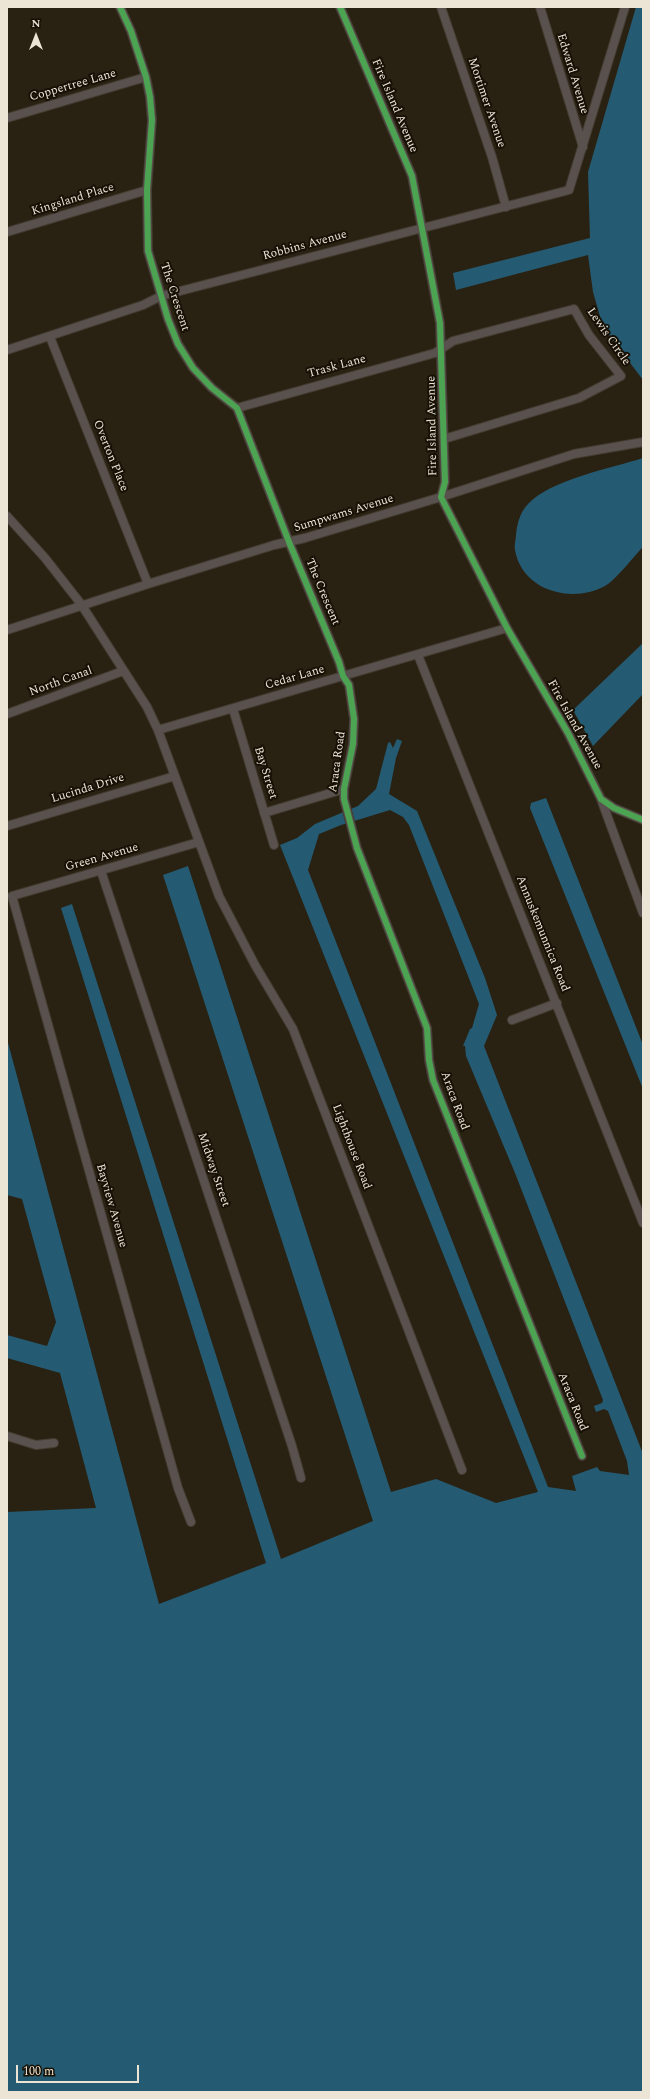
<!DOCTYPE html>
<style>
body{margin:0}
#map{position:relative;width:650px;height:2099px;overflow:hidden;background:#292213;font-family:Spectral,serif}
canvas{display:block}
.frame{position:absolute;inset:0;border:8px solid #ece4d4;pointer-events:none}
.north{position:absolute;left:16px;top:16px;width:40px;height:40px;-webkit-text-stroke:3px #161005;paint-order:stroke;rotate:0deg;font-size:11px;font-weight:700;line-height:16px;text-align:center;color:#ece4d4}
.north::after{content:'';display:block;margin:auto;width:14px;height:18px;background:#ece4d4;clip-path:polygon(50% 0,100% 100%,50% 72%,0 100%)}
.scale{position:absolute;left:16px;top:2065px;width:123px;height:18px;box-sizing:border-box;border:2px solid #ece4d4;border-top:0;padding-left:5px;font-size:12px;line-height:14px;white-space:nowrap;color:#ece4d4;-webkit-text-stroke:3px #161005;paint-order:stroke}
</style>
<div id="map">
<canvas width="650" height="2099"></canvas>
<div class="frame"></div>
<div class="north">N</div>
<div class="scale">100 m</div>
</div>
<script>
const ctx = document.querySelector('canvas').getContext('2d');
ctx.lineJoin = 'round';
function fill(path, color) { ctx.fillStyle = color; ctx.fill(path, 'evenodd'); }
function strokePath(path, color, width, dash) { ctx.strokeStyle = color; ctx.lineWidth = width; ctx.lineCap = dash ? 'butt' : 'round'; ctx.setLineDash(dash || []); ctx.stroke(path); }
function drawText(font, color, halo, rows, align = 'center') {
  ctx.font = font + ' Spectral,serif'; ctx.lineWidth = 4; ctx.setLineDash([]); ctx.textBaseline = 'middle'; ctx.strokeStyle = halo; ctx.fillStyle = color; for (const [text, x, y, turn = 0] of rows) {
    ctx.save(); ctx.translate(x, y); ctx.rotate((+turn || 0) * Math.PI / 180); ctx.textAlign = isNaN(turn) ? turn : align; if (halo) ctx.strokeText(text, 0, 0); ctx.fillText(text, 0, 0); ctx.restore();
  }
}
const water = new Path2D(`
 M636,7H643V380L603,327L593,292L588,255L456,290L453,273L590,238L588,172Z
 M643,458V547C634,556 615,581 605,586C572,604 522,591 515,550C514,545 516,539 516,535C517,524 520,512 528,504C550,480 612,468 643,458Z
 M643,643V694L593,746L573,710Z
 M397,739L402,741L396,758L389,794L417,811L485,978L497,1015L484,1046L643,1454V2092H7V1512L96,1508L60,1373L7,1358V1335L47,1346L56,1322L22,1199L7,1195V1039L159,1604L266,1563L61,908L72,904L281,1559L373,1521L163,875L188,866L391,1492L436,1479L496,1503L538,1492L280,845L297,838L315,824L358,806L376,789L388,743L390,742L393,748ZM390,810L403,817L409,825L479,1004L472,1028L470,1029L463,1046H465L466,1056L515,1173L603,1400L602,1403L594,1406L596,1412L604,1409L608,1411L627,1461L629,1475L600,1471L597,1467L572,1476L576,1491L548,1487L308,870L319,834L341,825Z
 M546,798L643,1045V1089L530,808L531,803Z`);
const street = new Path2D(`
 M120,7L131,31L146,77L150,97L152,120L147,190L148,251L168,319L178,344L193,368L212,388L237,408L289,542L339,662L343,676L349,685L354,719L353,744L344,789V799L357,848L427,1028L429,1060L433,1080L582,1456
 M340,7L412,176L440,323L445,482L441,497L507,628L568,733L601,799L614,808L643,820
 M441,7L492,157L506,207
 M540,7L583,147
 M7,118L146,77
 M7,232L147,190
 M50,337L148,584
 M7,350L143,305L161,296L569,190L625,7
 M237,408L435,353L453,341L574,309L589,335L621,376L579,398L444,439
 M7,516L45,558L81,604L147,707L158,730L219,896L255,965L293,1029L462,1470
 M7,630L148,584L274,545L305,538L441,497L574,454L643,442
 M418,655L643,1223
 M233,709L274,845
 M7,714L123,671
 M158,730L507,628
 M601,799L643,913
 M264,813L344,789
 M7,826L175,776
 M101,871L292,1446L301,1478
 M512,1020L557,1003
 M7,1436L36,1445L54,1443
 M191,1522L178,1488L12,896L199,842`);
const cycleway = new Path2D(`
 M120,7L131,31L146,77L150,97L152,120L147,190L148,251L168,319L178,344L193,368L212,388L237,408L289,542L339,662L343,676L349,685L354,719L353,744L344,789V799L357,848L427,1028L429,1060L433,1080L582,1456
 M340,7L412,176L440,323L445,482L441,497L507,628L568,733L601,799L614,808L643,820`);
const streetNames = [
 ["Edward Avenue",572,74,73],
 ["Coppertree Lane",73,86,-16],
 ["Mortimer Avenue",486,103,71],
 ["Fire Island Avenue",394,106,67],
 ["Kingsland Place",73,200,-17],
 ["Robbins Avenue",305,246,-15],
 ["The Crescent",174,297,72],
 ["Lewis Circle",608,337,55],
 ["Trask Lane",337,367,-15],
 ["Fire Island Avenue",433,426,-91],
 ["Overton Place",110,456,68],
 ["Sumpwams Avenue",344,514,-17],
 ["The Crescent",322,592,67],
 ["Cedar Lane",295,678,-16],
 ["North Canal",61,682,-20],
 ["Fire Island Avenue",574,725,61],
 ["Araca Road",338,762,-82],
 ["Bay Street",265,773,73],
 ["Lucinda Drive",88,789,-17],
 ["Green Avenue",102,858,-16],
 ["Annuskemunnica Road",542,934,68],
 ["Araca Road",454,1101,70],
 ["Lighthouse Road",351,1147,69],
 ["Midway Street",213,1170,71],
 ["Bayview Avenue",111,1206,74],
 ["Araca Road",572,1402,68]
];
fill(water, '#255b72');
strokePath(street, '#433c30', 10);
strokePath(street, '#59514e', 8);
strokePath(cycleway, '#4ca352', 6);
drawText('12px', '#ece4d4', '#161005', streetNames);
</script>
